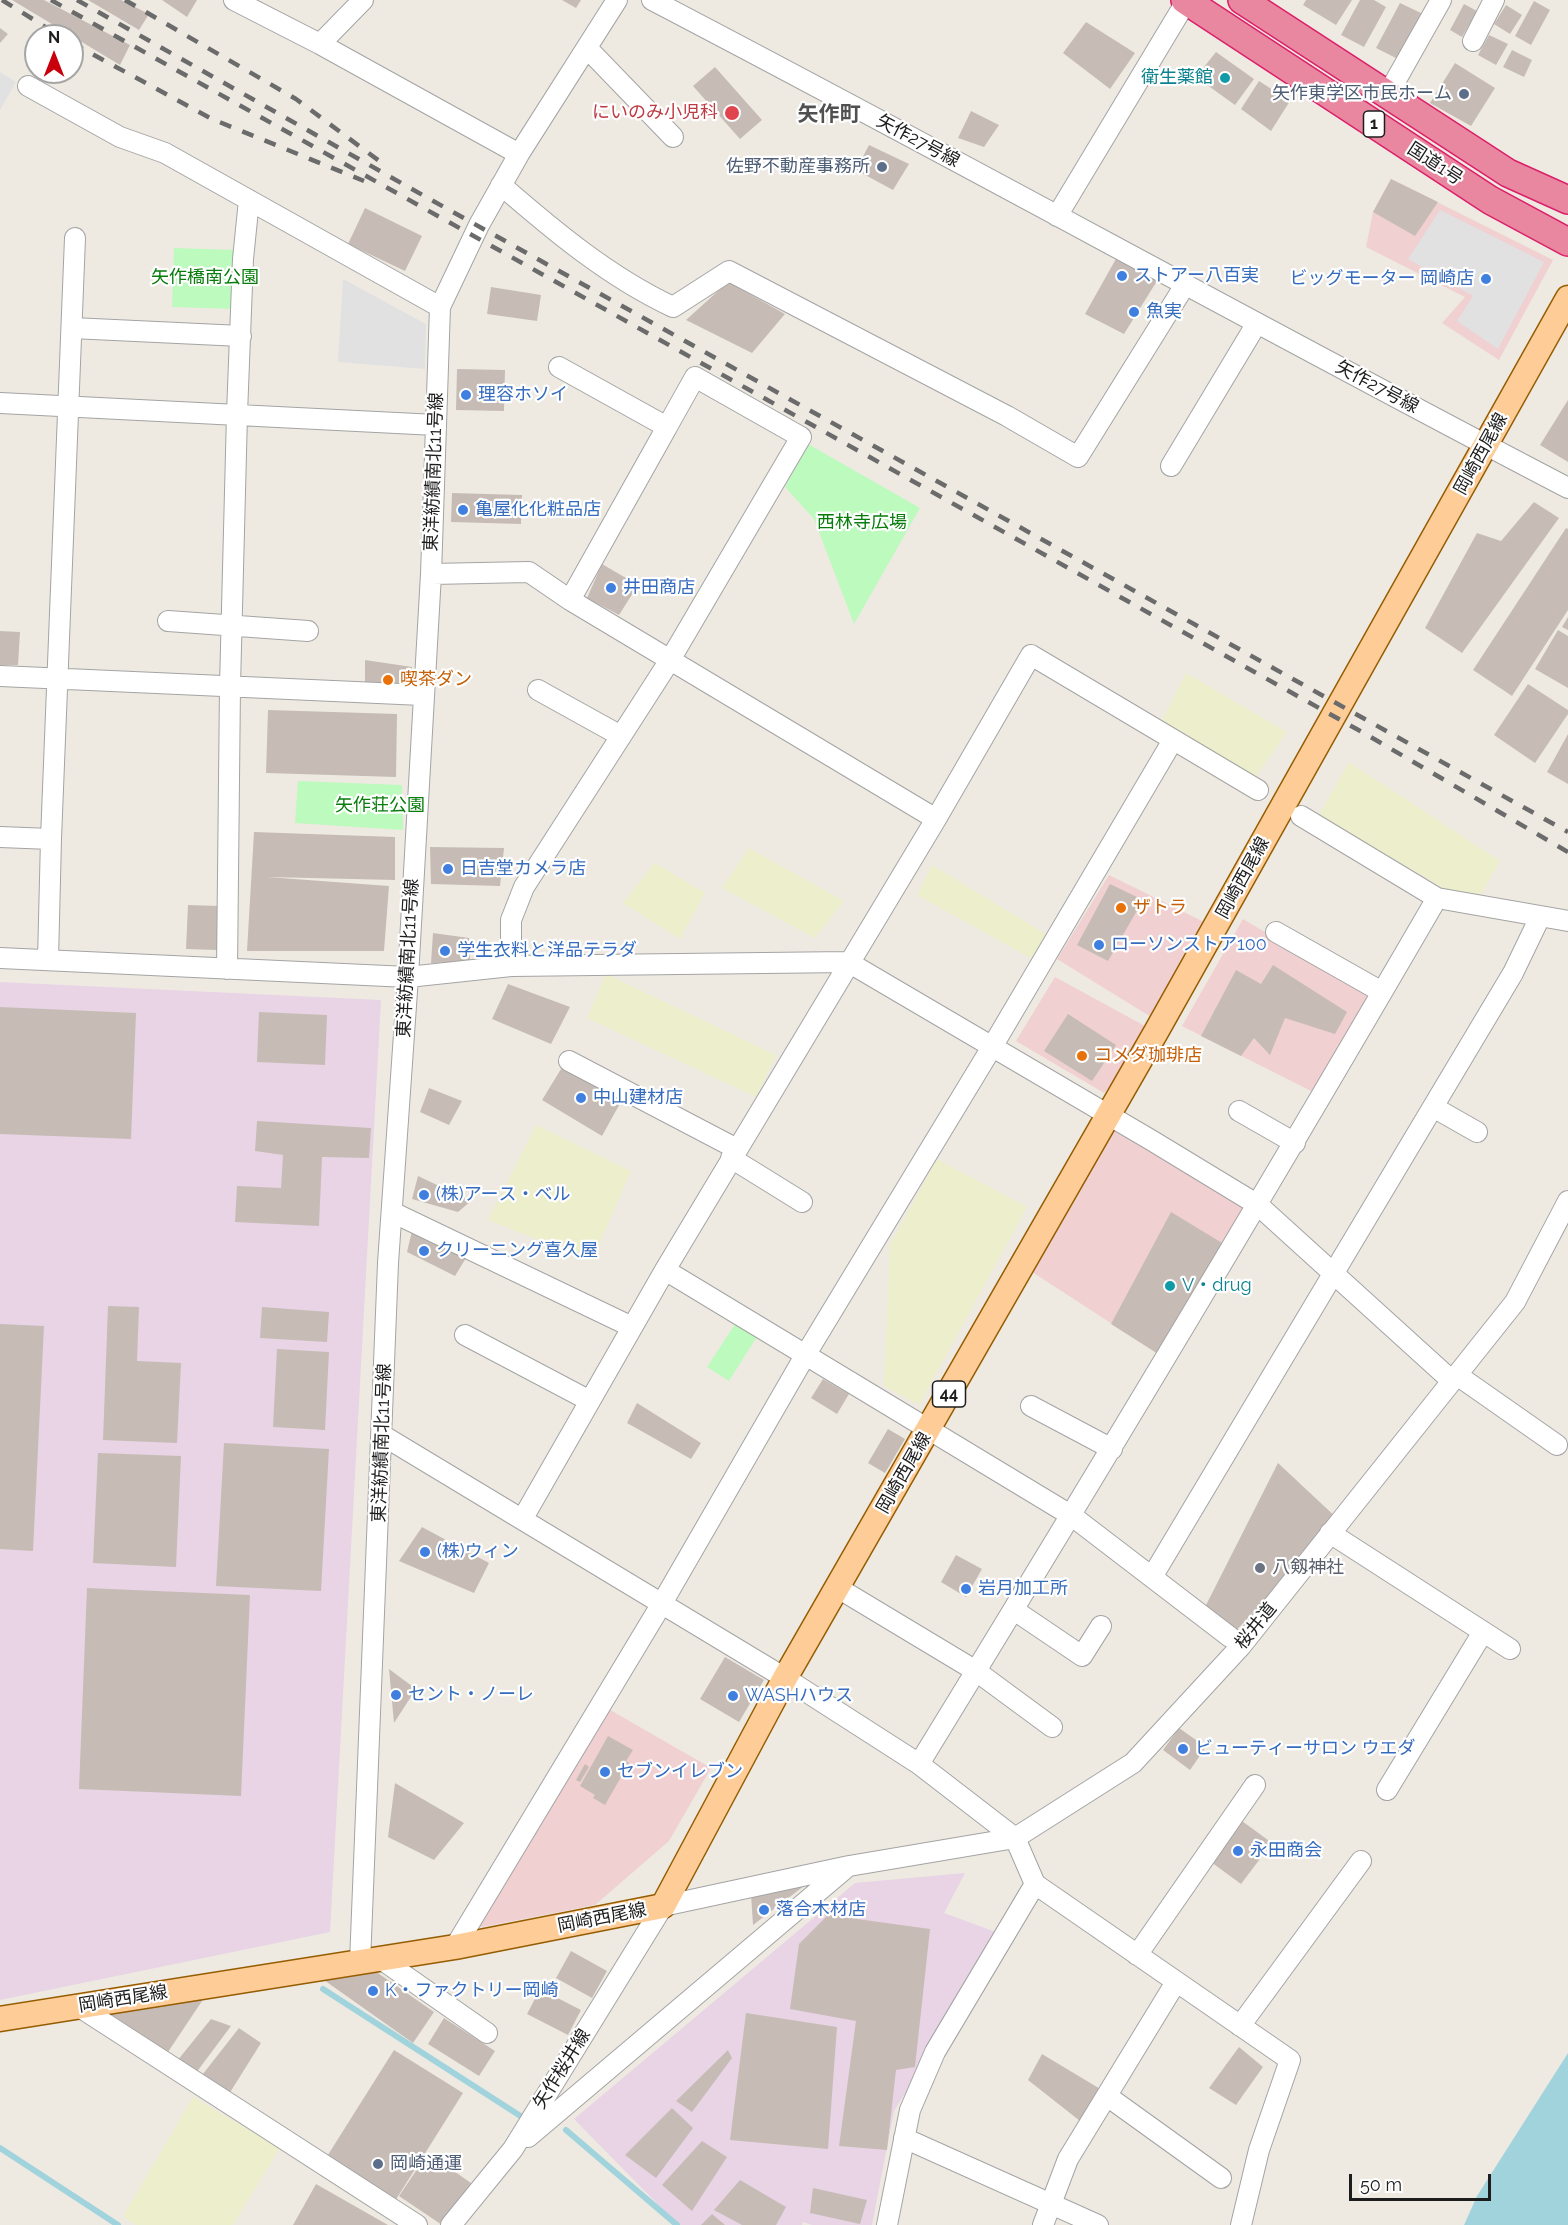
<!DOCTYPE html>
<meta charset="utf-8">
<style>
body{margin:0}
#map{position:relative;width:1568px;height:2225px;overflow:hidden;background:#eeeae2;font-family:Raleway,sans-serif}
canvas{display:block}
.north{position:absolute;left:24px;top:24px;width:60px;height:60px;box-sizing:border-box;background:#fff;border:2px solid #a5a5a5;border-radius:50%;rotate:0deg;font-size:16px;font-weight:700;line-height:24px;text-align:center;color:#1d1d1d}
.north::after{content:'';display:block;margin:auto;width:21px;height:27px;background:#c9000b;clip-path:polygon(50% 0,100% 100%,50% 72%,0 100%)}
.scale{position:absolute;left:1349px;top:2174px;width:142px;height:27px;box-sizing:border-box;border:3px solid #1d1d1d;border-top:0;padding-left:8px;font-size:18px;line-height:21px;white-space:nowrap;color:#1d1d1d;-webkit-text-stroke:4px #fff;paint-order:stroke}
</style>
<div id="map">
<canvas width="1568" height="2225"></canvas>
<div class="north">N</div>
<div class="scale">50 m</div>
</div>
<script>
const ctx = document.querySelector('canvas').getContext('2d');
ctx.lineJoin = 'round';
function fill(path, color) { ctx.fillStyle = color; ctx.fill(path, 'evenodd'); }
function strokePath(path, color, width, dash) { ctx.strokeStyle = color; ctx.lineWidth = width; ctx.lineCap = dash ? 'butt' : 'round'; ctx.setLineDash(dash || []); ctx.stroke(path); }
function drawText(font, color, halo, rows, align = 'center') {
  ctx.font = font + ' Raleway,"Noto Sans JP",sans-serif'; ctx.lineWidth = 4.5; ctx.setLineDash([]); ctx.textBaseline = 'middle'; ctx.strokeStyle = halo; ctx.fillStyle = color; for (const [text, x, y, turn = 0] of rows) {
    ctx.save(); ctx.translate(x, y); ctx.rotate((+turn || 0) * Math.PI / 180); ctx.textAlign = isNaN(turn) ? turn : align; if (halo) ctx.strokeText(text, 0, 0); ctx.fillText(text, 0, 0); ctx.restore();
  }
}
const commercial = new Path2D(`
 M1391,179L1553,260L1499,360L1442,323L1465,297L1366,247L1373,212Z
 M1109,875L1208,924L1151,1017L1057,959Z
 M1243,919L1378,999L1321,1096L1182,1026Z
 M1055,977L1156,1032L1104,1093L1016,1041Z
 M1108,1116L1258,1205L1166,1359L1023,1266Z
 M605,1707L711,1768L669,1841L595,1905L472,1929Z`);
const industrial = new Path2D(`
 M0,982L381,1000L330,1932L0,2000Z
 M965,1873L944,1913L1004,1935L894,2111L872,2225H812L803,2222L802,2225H678L574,2119L855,1883Z`);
const farmland = new Path2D(`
 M1186,673L1287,732L1255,778L1160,724Z
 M1349,762L1500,861L1479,898L1445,889L1319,815Z
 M749,848L844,901L815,938L722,888Z
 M655,863L705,893L680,939L623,903Z
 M932,865L1049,936L1034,960L917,895Z
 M606,974L776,1055L756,1097L587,1018Z
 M536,1125L631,1171L592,1261L488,1220Z
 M937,1159L1027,1207L919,1405L884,1386L890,1245Z
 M193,2097L280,2148L233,2225H136L123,2216Z`);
const park = new Path2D(`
 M174,248L237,250V309L172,307Z
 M808,444L920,508L854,624L814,519L785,487Z
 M298,781L402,785L403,830L295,823Z
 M737,1321L758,1335L729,1381L707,1367Z`);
const parking = new Path2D(`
 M0,72L16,82L0,110Z
 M1440,210L1544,262L1498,349L1457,321L1473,296L1408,259Z
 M343,279L426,324L425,369L338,362Z`);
const water = new Path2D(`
 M1568,2053V2225H1464L1477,2196Z`);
const stream = new Path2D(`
 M323,1989L522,2117
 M566,2130L677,2225
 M0,2148L118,2225`);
const building = new Path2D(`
 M12,0H44L130,45L120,65Z
 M88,0H121L149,14L139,30Z
 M162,0H197L187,17Z
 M562,0H581L576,8Z
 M1306,0H1352L1336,25L1303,5Z
 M1360,0H1374L1386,7L1364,47L1341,35Z
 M1534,1L1550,10L1531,45L1515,36Z
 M1400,3L1423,14L1400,60L1376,48Z
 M1464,4L1477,11L1462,37L1450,30Z
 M1506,5L1522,15L1510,34L1494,24Z
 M1086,22L1135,53L1110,89L1063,53Z
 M0,28L8,34L0,43Z
 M1489,35L1508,44L1496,65L1478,55Z
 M1512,50L1532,60L1524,77L1503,67Z
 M1216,52L1254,79L1235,105L1196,77Z
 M1455,63L1495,88L1471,126L1430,103Z
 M715,67L762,120L740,139L693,86Z
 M1259,81L1290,101L1271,131L1241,109Z
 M971,111L999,125L984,147L958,138Z
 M869,145L909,164L893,190L856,170Z
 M1391,179L1438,202L1415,236L1373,212Z
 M365,208L422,236L405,271L348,244Z
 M1117,257L1157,281L1124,334L1085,314Z
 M728,282L785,314L752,353L686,320Z
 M491,287L541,295L537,321L487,314Z
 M457,369L505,370L504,411L456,410Z
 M1568,400V462L1540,445Z
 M452,493L522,495L521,524L451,522Z
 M1534,502L1559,518L1462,653L1425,628L1477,533L1501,541Z
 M1566,528L1568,529V610L1512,696L1473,670Z
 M602,564L638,585L619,615L587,598Z
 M1568,617V630L1562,627Z
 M1558,630L1568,636V688L1535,669Z
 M0,631L20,632L18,665H0Z
 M365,660L412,667L411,689H365Z
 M1528,684L1568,710V714L1535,763L1494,735Z
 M268,710L397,714L396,777L266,773Z
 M1568,734V784L1547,772Z
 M254,832L395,837V880L267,877L389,886L384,951H247Z
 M430,847L504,848L500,886L431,884Z
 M1110,884L1143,900L1108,961L1077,945Z
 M188,905L219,906L217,950L186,949Z
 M433,933L469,938L470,962L431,963Z
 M1273,965L1347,1012L1335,1034L1285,1018L1270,1055L1254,1038L1241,1056L1201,1036L1236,970L1261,984Z
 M508,984L570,1007L551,1044L492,1019Z
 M0,1007L136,1013L131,1139L0,1134Z
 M259,1012L327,1015L325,1065L257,1062Z
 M1068,1014L1116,1045L1092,1081L1044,1051Z
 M561,1069L623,1098L602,1136L542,1100Z
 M429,1088L462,1101L449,1125L420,1112Z
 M257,1121L371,1128L369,1158L322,1157L319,1226L235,1222L237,1186L281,1188L283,1155L255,1151Z
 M418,1176L471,1201L458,1212L412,1199Z
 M1171,1212L1232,1249L1166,1359L1111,1324Z
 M412,1231L466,1258L455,1276L407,1252Z
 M108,1306L139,1307L137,1361L181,1363L177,1443L103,1440Z
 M262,1307L329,1312L327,1342L260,1338Z
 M0,1324L44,1326L33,1551L0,1549Z
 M277,1349L329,1352L325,1430L273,1427Z
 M823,1379L849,1394L837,1414L811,1398Z
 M637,1403L701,1443L691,1459L627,1423Z
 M888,1429L905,1439L885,1473L868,1463Z
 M224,1443L329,1449L321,1591L216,1586Z
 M98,1453L181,1456L176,1567L93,1563Z
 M1278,1463L1340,1521L1230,1637L1201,1615Z
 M422,1527L489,1563L474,1593L399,1561Z
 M956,1555L982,1569L966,1597L941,1582Z
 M87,1588L250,1595L241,1796L79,1789Z
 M725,1657L764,1680L739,1722L700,1699Z
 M389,1669L416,1689L394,1723Z
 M1179,1728L1206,1747L1190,1770L1163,1750Z
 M608,1736L633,1750L626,1761L629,1763L605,1805L593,1798L595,1795L580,1786Z
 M585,1764L589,1767L580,1782L576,1780Z
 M395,1783L464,1823L434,1860L388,1837Z
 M1242,1821L1272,1843L1241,1884L1211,1862Z
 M804,1886L753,1925L751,1894Z
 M828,1915L930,1929L915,2067L896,2070L887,2150L839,2146L856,2021L790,2009L799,1944Z
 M571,1951L607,1971L592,1998L556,1978Z
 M375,1971L434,2012L413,2043L321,1978Z
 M540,1989L581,2010L568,2035L527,2014Z
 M204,1998L168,2052L109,2013Z
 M746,2013L837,2027L828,2149L730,2140Z
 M444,2018L495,2051L479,2076L428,2044Z
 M211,2019L231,2026L196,2073L177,2061Z
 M239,2028L261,2043L229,2094L199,2079Z
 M1239,2047L1263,2067L1236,2105L1209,2088Z
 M394,2050L463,2093L395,2201L326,2158Z
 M728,2050L732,2058L692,2112L676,2101Z
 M1042,2054L1102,2090L1080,2121L1028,2080Z
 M672,2108L693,2128L656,2178L625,2155Z
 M702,2141L727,2157L692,2211L662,2185Z
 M428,2153L471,2183L442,2225L399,2196Z
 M740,2180L786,2207L776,2225H742L714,2210Z
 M316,2184L388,2225H293Z
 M813,2188L867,2200L860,2224L810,2213Z
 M712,2214L725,2225H701Z`);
const minor = new Path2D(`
 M234,0L320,44L519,154
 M652,0C959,160 1261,328 1568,488
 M1473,41L1494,0
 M320,44L363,0
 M587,48L673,137
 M28,86L120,137L165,153L440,307
 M1388,94L1441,0
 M501,185C554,231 609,277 673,307L729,271L1007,416L1078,457L1185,285
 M1057,216L1187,0
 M72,328L241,336
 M559,367L667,427L570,600
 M0,403L436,425
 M1171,466L1257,323
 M431,574L529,572L570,600L936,819
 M168,621L308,631
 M0,676L422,695
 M538,690L621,736
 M1301,816L1437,898L1568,921
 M0,837L51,839
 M1276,932L1382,992
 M0,958L408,977L511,966L848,962L1151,1140L1258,1205L1452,1381
 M48,960L51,839L75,238
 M511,966V920L524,887L670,660L801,437L695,377L667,427
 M227,969L230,686L237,414L243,259L249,200
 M569,1061L737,1149
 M1433,1107L1477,1132
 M1239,1111L1295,1143
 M731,1158L802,1202
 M392,1212L632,1327
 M665,1270L1072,1516L1230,1637
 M465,1335L590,1401
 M1457,1375L1557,1445
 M1031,1406L1112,1449
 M382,1435L785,1678L919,1764L1015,1838L1035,1884L1290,2060L1259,2150L1241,2225
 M523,1518L665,1270L936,819L1031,655L1258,790
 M1330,1533L1510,1649
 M1152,1577L1513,973L1540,917
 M838,1588L976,1671L1052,1727
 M1014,1610L1082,1656L1101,1626
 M919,1764C1095,1477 1268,1189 1437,898
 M1387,1790L1483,1632
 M455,1947L661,1605L806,1354L992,1047L1173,740
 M1137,1955L1255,1785
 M381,1959L487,2033
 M360,1963L388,1263L408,977L431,574L440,307L479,225L519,154L617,0
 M78,2006L417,2225
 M1240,2026L1361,1861
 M1107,2096L1221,2178
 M528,2137L847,1867
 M904,2138L1098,2225
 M451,2225L513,2149L663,1906L849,1866L1015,1838L1133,1763L1241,1646L1515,1302L1568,1201
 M887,2225L910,2110L935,2052L1035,1884
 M1043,2225L1068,2159L1176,1982`);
const major = new Path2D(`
 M0,2019L455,1947L663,1906L785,1678L1156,1032L1568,298`);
const highway = new Path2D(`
 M1185,0L1490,200L1568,242
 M1242,0L1508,173L1568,200`);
const rail = new Path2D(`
 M2,0L60,36
 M51,0L1362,732L1568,852
 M77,0L426,197L1568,832
 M125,0L296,99L386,166
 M72,43L212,119L364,181`);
const markers = [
 [1225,78,6,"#0f9aa8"],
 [1464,94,6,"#5c6f8a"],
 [732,113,8,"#e0444e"],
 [882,167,6,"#5c6f8a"],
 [1122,276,6,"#3f7fe0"],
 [1486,279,6,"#3f7fe0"],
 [1134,312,6,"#3f7fe0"],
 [466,395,6,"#3f7fe0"],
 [463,510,6,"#3f7fe0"],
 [611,588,6,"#3f7fe0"],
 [388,680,6,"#e8710a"],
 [448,869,6,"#3f7fe0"],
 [1121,908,6,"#e8710a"],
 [1099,945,6,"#3f7fe0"],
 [445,951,6,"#3f7fe0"],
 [1082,1056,6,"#e8710a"],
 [581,1098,6,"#3f7fe0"],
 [424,1195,6,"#3f7fe0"],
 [424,1251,6,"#3f7fe0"],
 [1170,1286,6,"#0f9aa8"],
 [425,1552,6,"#3f7fe0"],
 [1260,1568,6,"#6b7280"],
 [966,1589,6,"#3f7fe0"],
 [396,1695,6,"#3f7fe0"],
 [733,1696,6,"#3f7fe0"],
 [1183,1749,6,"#3f7fe0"],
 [605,1772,6,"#3f7fe0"],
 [1238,1851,6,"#3f7fe0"],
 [764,1910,6,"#3f7fe0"],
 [373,1991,6,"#3f7fe0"],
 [378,2164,6,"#5c6f8a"]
];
const shields = [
 [1374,124,21],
 [949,1394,33]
];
const shieldNames = [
 ["1",1374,124],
 ["44",949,1394]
];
const cultureNames = [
 ["衛生薬館",1213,78],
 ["V・drug",1182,1286,"left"]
];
const serviceNames = [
 ["矢作東学区市民ホーム",1452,94],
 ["佐野不動産事務所",870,167],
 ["岡崎通運",390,2164,"left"]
];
const healthNames = [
 ["にいのみ小児科",718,113]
];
const streetNames = [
 ["矢作27号線",918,141,28],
 ["国道1号",1435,164,33],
 ["矢作27号線",1377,387,28],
 ["岡崎西尾線",1481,454,-61],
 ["東洋紡績南北11号線",434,472,-88],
 ["岡崎西尾線",1243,878,-61],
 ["東洋紡績南北11号線",408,958,-87],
 ["東洋紡績南北11号線",382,1443,-88],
 ["岡崎西尾線",904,1473,-60],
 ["桜井道",1256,1626,-51],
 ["岡崎西尾線",602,1918,-11],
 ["岡崎西尾線",123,1999,-9],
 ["矢作桜井線",562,2069,-58]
];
const shopNames = [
 ["ストアー八百実",1134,276],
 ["ビッグモーター 岡崎店",1474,279,"right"],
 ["魚実",1146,312],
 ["理容ホソイ",478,395],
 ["亀屋化化粧品店",475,510],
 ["井田商店",623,588],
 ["日吉堂カメラ店",460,869],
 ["ローソンストア100",1111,945],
 ["学生衣料と洋品テラダ",457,951],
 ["中山建材店",593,1098],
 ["(株)アース・ベル",436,1195],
 ["クリーニング喜久屋",436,1251],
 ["(株)ウィン",437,1552],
 ["岩月加工所",978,1589],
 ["セント・ノーレ",408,1695],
 ["WASHハウス",745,1696],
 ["ビューティーサロン ウエダ",1195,1749],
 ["セブンイレブン",617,1772],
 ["永田商会",1250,1851],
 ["落合木材店",776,1910],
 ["K・ファクトリー岡崎",385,1991]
];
const parkNames = [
 ["矢作橋南公園",205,278],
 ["西林寺広場",862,523],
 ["矢作荘公園",380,806]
];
const foodNames = [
 ["喫茶ダン",400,680],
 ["ザトラ",1133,908],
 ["コメダ珈琲店",1094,1056]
];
const worshipNames = [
 ["八剱神社",1272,1568]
];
const quarterNames = [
 ["矢作町",829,115]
];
fill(commercial, '#f0d0d1');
fill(industrial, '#e8d4e5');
fill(farmland, '#edeecc');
fill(park, '#bdfabe');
fill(parking, '#e1e1e1');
fill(water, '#a1d3dd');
strokePath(stream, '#a1d3dd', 6);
fill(building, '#c6bcb5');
strokePath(minor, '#a4a4a4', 22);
strokePath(major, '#955c00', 27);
strokePath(highway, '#dc1f6a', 30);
strokePath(minor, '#fff', 20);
strokePath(major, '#fecc97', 24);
strokePath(highway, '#e8879f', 27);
strokePath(rail, '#6b6b6b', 4.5, [12, 12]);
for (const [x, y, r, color] of markers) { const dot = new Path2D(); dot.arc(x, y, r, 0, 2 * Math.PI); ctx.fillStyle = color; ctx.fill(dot); strokePath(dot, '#fff', 2); }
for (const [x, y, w] of shields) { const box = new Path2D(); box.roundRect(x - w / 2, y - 13, w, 26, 4.5); ctx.fillStyle = '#fff'; ctx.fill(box); strokePath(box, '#1d1d1d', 1.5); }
drawText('bold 16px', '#1d1d1d', null, shieldNames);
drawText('18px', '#0d838f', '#fff', cultureNames, 'right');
drawText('18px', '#4e5e75', '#fff', serviceNames, 'right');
drawText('18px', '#be3a42', '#fff', healthNames, 'right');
drawText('18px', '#1d1d1d', '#fff', streetNames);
drawText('18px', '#366cbe', '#fff', shopNames, 'left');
drawText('18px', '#097d0c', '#fff', parkNames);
drawText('18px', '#c56008', '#fff', foodNames, 'left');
drawText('18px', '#5b616d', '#fff', worshipNames, 'left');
drawText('bold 21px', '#505050', '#fff', quarterNames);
</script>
